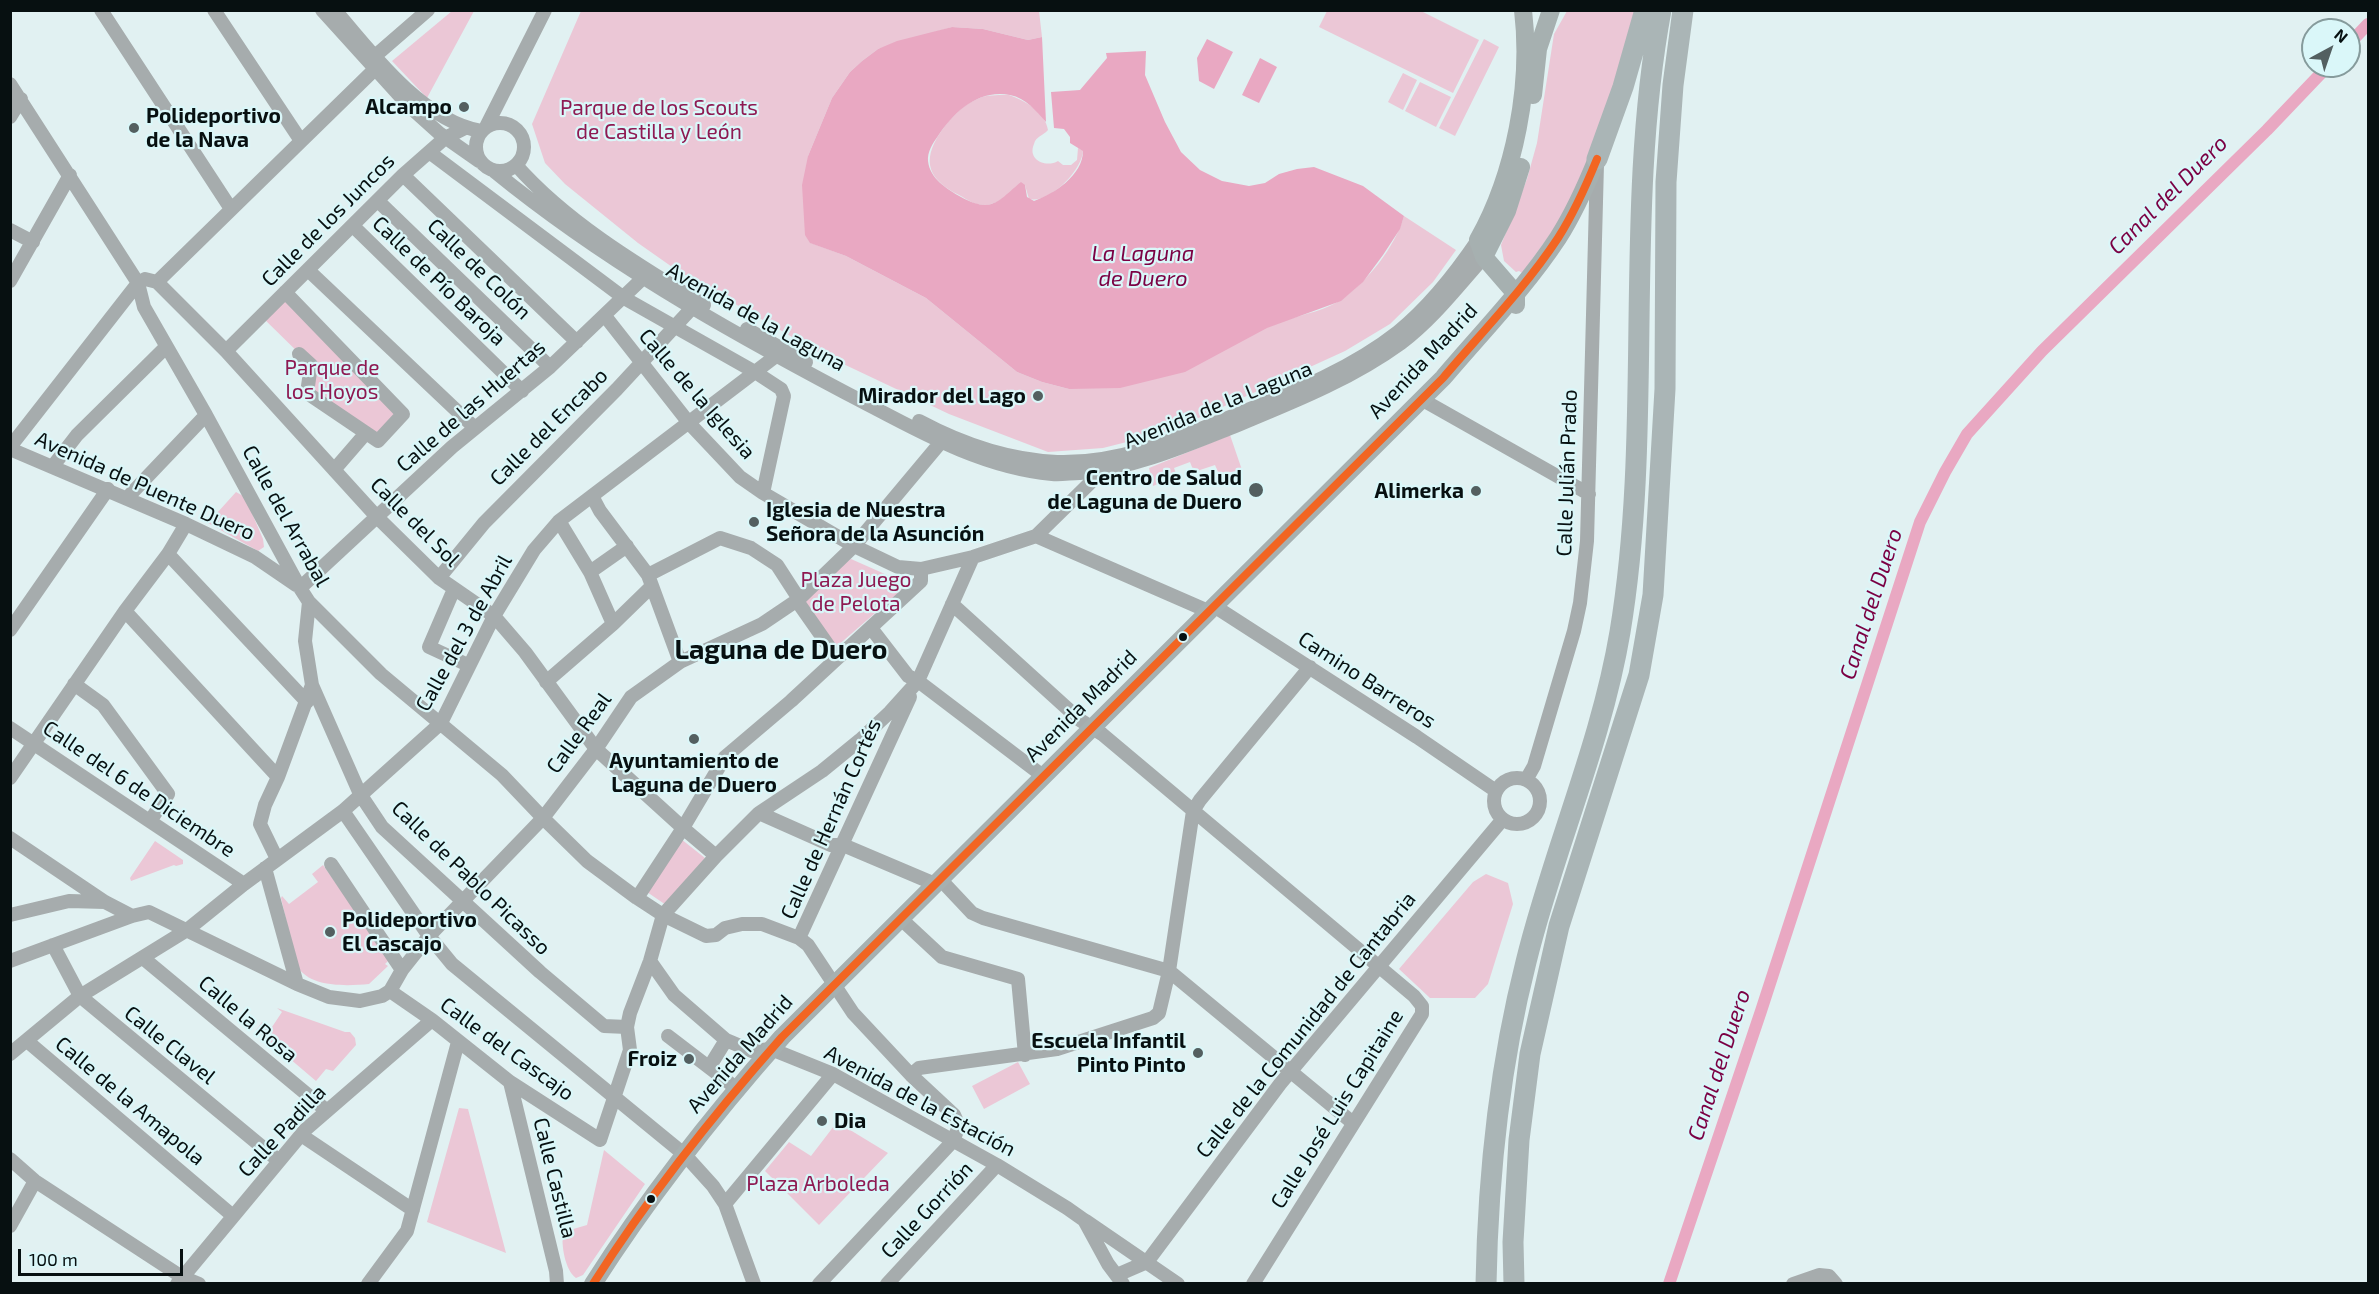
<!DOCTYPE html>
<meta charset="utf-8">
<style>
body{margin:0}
#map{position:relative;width:2379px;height:1294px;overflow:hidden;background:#e1f1f2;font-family:"Exo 2",sans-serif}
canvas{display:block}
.frame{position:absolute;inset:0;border:12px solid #071011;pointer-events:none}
.north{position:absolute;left:2301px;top:18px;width:60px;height:60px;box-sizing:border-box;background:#daf7f9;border:2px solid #869b9c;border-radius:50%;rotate:40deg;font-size:16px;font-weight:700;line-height:24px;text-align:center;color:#071011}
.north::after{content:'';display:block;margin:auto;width:21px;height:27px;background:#535f60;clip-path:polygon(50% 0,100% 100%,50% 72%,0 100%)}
.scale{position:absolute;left:18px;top:1249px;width:165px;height:27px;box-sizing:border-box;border:3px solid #071011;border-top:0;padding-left:8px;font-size:18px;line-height:21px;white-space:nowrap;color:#071011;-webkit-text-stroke:4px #daf7f9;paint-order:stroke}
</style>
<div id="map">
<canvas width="2379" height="1294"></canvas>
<div class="frame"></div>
<div class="north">N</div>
<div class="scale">100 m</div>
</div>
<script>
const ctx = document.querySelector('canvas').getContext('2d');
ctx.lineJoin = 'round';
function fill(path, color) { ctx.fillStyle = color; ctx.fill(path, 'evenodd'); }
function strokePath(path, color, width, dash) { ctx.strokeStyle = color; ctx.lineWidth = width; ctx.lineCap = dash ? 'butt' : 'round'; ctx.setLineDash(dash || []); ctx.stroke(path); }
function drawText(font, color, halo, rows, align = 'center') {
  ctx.font = font + ' "Exo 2",sans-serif'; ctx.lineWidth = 4.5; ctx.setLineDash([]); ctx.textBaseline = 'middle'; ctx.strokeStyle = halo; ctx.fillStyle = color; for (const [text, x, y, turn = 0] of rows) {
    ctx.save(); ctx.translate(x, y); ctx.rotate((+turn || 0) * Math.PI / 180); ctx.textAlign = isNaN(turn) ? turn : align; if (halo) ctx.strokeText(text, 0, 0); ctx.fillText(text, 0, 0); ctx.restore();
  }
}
const green = new Path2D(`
 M452,11H474L427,98L392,61Z
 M581,11H1039L1042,37L1028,40L983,29L952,27L878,49L862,61L850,72L832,98L808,156L811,243L846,256L926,298L1017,372L1042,382L1069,389C1142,366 1216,347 1287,320C1304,314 1327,310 1342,299C1368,281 1395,247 1404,216L1456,250L1433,282L1390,324L1345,351L1170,431L1103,448L1048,452L949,414L818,352L675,269L638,243L565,184L545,163L532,124Z
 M1327,11H1421L1479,40L1453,93L1319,27Z
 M1567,11H1637L1594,150L1560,221L1522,273L1519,271L1516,272L1504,261L1501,245L1527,179L1537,143L1554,34Z
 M1484,39L1499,47L1455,136L1439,128Z
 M1403,73L1417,80L1403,110L1388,102Z
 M1420,82L1451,97L1436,127L1405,111Z
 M1009,95C1026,101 1045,112 1048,130C1043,136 1036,136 1034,144C1027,160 1046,168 1058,161L1063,165H1071L1077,160L1078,148L1083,150C1083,170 1049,204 1029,199L1025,185C1010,188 1003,204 985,205C974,205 968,200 959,195C929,180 921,162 940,133C951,117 963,104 982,97C990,95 1001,95 1009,95Z
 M283,295L400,418L378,441L307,390L311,365L261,316Z
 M1230,435L1242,470L1219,474L1215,465L1194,472L1190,462L1174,468L1177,476L1153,486L1149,468Z
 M236,492L245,497L263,539L264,547L258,551L208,523Z
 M851,559L903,582L904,588L836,647L804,602L840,566Z
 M681,839L705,858L666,905L647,892Z
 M155,841L183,860V864L176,866L174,865L131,881L130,878Z
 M323,865L390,959L385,964L388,966L369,984C347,986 310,988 297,966L281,898L282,896L289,904L318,882L312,874Z
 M1486,874L1508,883L1513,904L1488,984L1475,998H1430L1399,969L1473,882Z
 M277,1008L345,1032H350L355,1038L356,1045L333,1071L326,1069L316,1081L256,1030L262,1022L272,1027L282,1012Z
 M1018,1062L1030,1084L984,1109L972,1086Z
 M459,1108L468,1109L506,1253L427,1222Z
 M837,1122L888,1153L819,1225L765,1171L789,1142L811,1156Z
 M604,1150L645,1184L583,1275L576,1278C565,1270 561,1245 563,1232L587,1225Z`);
const water = new Path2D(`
 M952,27L983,29L1028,40L1042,37L1046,122C1036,111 1026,98 1010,95C978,89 954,112 938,136C933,143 927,152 928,161C930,179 947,189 961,197C992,214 998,201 1021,182L1025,185L1027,197L1034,201C1054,194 1083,175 1083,151L1070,143V137L1064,129L1054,128L1051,92L1080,90L1107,58L1106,53L1146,51L1145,75L1165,122L1181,152L1200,170L1222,181L1249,186L1265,183L1279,174L1297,169L1314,167L1363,186L1404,216L1400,229L1383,255L1363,282L1341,301L1267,328L1185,372L1120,388L1069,389L1042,382L1017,372L926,298L846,256L810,243L805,235L802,185L808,156L832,98L850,72L862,61L878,49L897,41Z
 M1207,39L1233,52L1214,89L1199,81L1197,58Z
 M1260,58L1277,67L1259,103L1242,95Z`);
const canal = new Path2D(`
 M2349,44L2368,24
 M1669,1284L1761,1011L1920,522L1945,472L1967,434L2042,351L2267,130L2328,66`);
const minor = new Path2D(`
 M101,10L231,209
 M214,10L301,141
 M322,10L409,106L439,133L479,161
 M335,10C372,54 423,121 481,131
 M375,56L428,10
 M10,84L138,283L144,307L206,415L300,588L309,602L381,674L502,775L543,818L587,861L637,898L663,915L706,936L716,935L725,928L742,924H762L799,938L808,945L853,1013L911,1075L954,1115L959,1126L953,1141L819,1284
 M10,117L21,99
 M476 147a24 24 0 1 1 48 0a24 24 0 1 1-48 0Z
 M486,127L545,10
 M429,152L624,298L755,372L781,389L784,396L763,493
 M516,165C566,222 640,266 704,305
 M494,171C603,260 723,328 846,393C912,427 977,467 1052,474C1061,475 1071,473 1080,473C1134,468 1183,447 1233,427C1291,403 1350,380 1401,343C1433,319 1458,286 1484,257
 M403,175L577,342
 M378,201L550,367
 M353,226L522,391
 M10,230L33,242
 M308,270L475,428
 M10,281L70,175
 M157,282L374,70
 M285,292L403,414L378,441L307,393L311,365L299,354
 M605,316L689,423L740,477L763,493L854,546L898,567L921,569L973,557L1036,536L1090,483L1093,472L1091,463
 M747,329L806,362
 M226,351L403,175L445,138L465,128
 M1421,399L1589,494
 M919,421C962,444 1009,460 1057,462C1122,464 1181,437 1240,413C1295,391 1351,369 1398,332C1430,306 1455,274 1478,240
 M10,447L138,283L145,279L157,282L226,351L377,517L439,578L494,616L525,652L596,749L683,828L725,757L791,701L921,581V569
 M10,449L186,524L255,557L296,585
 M53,466L77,435L166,347
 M334,470L366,433
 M592,496L600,511L648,575L680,662
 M127,498L206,415
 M1036,536L1208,611
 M168,554L307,702
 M590,572L627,546
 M648,575L720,538L751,548L777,565L799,599
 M439,578L484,523L617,389L692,308
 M300,588L452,447L550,367L642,279
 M454,589L429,647L468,665
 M797,601L837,658
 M952,604L1080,720L1102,734L1414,996L1422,1006V1014L1253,1284
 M1214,606L1417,737L1496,791
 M125,611L278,777
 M613,624L652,586
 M871,628L908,676L918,681L1043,776
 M10,630L108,489
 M546,682L613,624L590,572L559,521
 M74,684L103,705L168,794L150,821
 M312,685L360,794L382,827L540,972L604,1026L627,1027
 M10,728L244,884
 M10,778L125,611L168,554L186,524
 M1494 801a23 23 0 1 1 46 0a23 23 0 1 1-46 0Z
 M1526,780L1534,766L1574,631L1580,603L1587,541L1597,164
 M343,811L429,936L452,964L685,1155L713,1186L725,1204L754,1284
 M759,813L831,845H843L935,884
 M10,838L105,902L132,916
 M716,856L759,813L822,771L860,740L890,712L918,681L973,557
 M277,859L260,824L265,805L278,777L312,685L305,641L309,602
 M331,864L402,970
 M265,868L297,984
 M940,879L972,913L983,918L1169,971L1353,1123
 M10,915L69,901L105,902
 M900,918L942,957L1018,979L1025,1055
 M799,938L910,697
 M53,945L80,996L279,1161
 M143,958L327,1111
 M10,961L132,916L149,912L297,984L329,997L360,1001L382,996L390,991L402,970L429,936L543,818L596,749L631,697L680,662L762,624L799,599L854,546L941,442
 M650,961L674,995L726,1040L752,1051L771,1049L833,1074L997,1165L1067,1208L1084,1220L1108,1264L1123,1284
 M390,991L432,1020L510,1082L600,1140L630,1050L627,1027L630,1013L650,961L663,915L716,856L683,828L637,898
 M668,1036L736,1088
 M27,1041L233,1216
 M10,1054L80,996L187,930L244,884L343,811L441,723L494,616L534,550L559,521L776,356
 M710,1066L726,1040
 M911,1075L919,1068L1057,1049L1153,1018L1159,1013L1169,971L1193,811L1200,800L1310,667
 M510,1082L556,1271L557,1284
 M301,1135L413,1210
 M10,1159L35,1181L182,1277L199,1284
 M725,1204L833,1074
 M1086,1221L1178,1284
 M10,1226L35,1181
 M1117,1275L1147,1262L1280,1084L1503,819
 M177,1284L305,1130L432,1020
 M368,1284L407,1231L458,1042
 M887,1284L997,1165
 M1793,1284L1819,1275L1829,1276L1836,1284`);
const major = new Path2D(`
 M1533,95L1538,49L1551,10
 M1484,257L1507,211L1521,167
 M1516,305V294L1484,257L1478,240C1515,174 1532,85 1523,10
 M593,1284C649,1196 713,1115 782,1037L1443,378C1482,332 1525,288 1558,238C1574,213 1586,186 1597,159`);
const highway = new Path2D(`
 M1597,159L1623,87L1645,10
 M1486,1284C1488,1174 1499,1068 1526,962C1553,851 1601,745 1620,632C1654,427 1623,215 1661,10
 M1514,1284L1513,1242L1519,1140L1530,1054L1559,926L1639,675L1653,595L1665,389L1666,182L1673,85L1683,10`);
const bus1 = new Path2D(`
 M593,1284C649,1196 713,1115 782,1037L1443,378C1482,332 1525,288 1558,238C1574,213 1586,186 1597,159`);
const markers = [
 [464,107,6,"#535f60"],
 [134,128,6,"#535f60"],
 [1038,396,6,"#535f60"],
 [1256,490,8,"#535f60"],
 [1476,491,6,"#535f60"],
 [754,522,6,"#535f60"],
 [1183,637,5,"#071011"],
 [694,739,6,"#535f60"],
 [330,932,6,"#535f60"],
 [1198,1053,6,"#535f60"],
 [689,1059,6,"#535f60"],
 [822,1121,6,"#535f60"],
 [651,1199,5,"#071011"]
];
const poiNames = [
 ["Alcampo",452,107],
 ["Polideportivo",146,116,"left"],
 ["de la Nava",146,140,"left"],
 ["Mirador del Lago",1026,396],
 ["Centro de Salud",1242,478],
 ["de Laguna de Duero",1242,502],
 ["Alimerka",1464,491],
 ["Iglesia de Nuestra",766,510,"left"],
 ["Señora de la Asunción",766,534,"left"],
 ["Ayuntamiento de",694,761,"center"],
 ["Laguna de Duero",694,785,"center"],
 ["Polideportivo",342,920,"left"],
 ["El Cascajo",342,944,"left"],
 ["Escuela Infantil",1186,1041],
 ["Pinto Pinto",1186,1065],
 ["Froiz",677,1059],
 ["Dia",834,1121,"left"]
];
const parkNames = [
 ["Parque de los Scouts",659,108],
 ["de Castilla y León",659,132],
 ["Parque de",332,368],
 ["los Hoyos",332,392],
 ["Plaza Juego",856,580],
 ["de Pelota",856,604],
 ["Plaza Arboleda",818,1184]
];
const streetNames = [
 ["Calle de los Juncos",328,220,-45],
 ["Calle de Colón",479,269,44],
 ["Calle de Pío Baroja",439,281,44],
 ["Avenida de la Laguna",756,317,29],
 ["Avenida Madrid",1423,361,-47],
 ["Calle de la Iglesia",697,394,49],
 ["Avenida de la Laguna",1218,405,-22],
 ["Calle de las Huertas",471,406,-41],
 ["Calle del Encabo",549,427,-45],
 ["Calle Julián Prado",1567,473,-88],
 ["Avenida de Puente Duero",145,486,24],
 ["Calle del Arrabal",286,516,61],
 ["Calle del Sol",415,522,45],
 ["Calle del 3 de Abril",464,633,-61],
 ["Camino Barreros",1367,680,33],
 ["Avenida Madrid",1081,706,-45],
 ["Calle Real",579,733,-54],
 ["Calle del 6 de Diciembre",139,789,34],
 ["Calle de Hernán Cortés",831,819,-66],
 ["Calle de Pablo Picasso",471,878,44],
 ["Calle la Rosa",248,1019,40],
 ["Calle de la Comunidad de Cantabria",1306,1025,-51],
 ["Calle Clavel",170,1045,39],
 ["Calle del Cascajo",507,1049,36],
 ["Avenida Madrid",740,1054,-49],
 ["Calle de la Amapola",130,1101,40],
 ["Avenida de la Estación",920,1101,28],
 ["Calle José Luis Capitaine",1337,1109,-58],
 ["Calle Padilla",282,1131,-47],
 ["Calle Castilla",555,1178,76],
 ["Calle Gorrión",927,1210,-47]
];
const waterNames = [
 ["Canal del Duero",2168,195,-45],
 ["La Laguna",1143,254],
 ["de Duero",1143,279],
 ["Canal del Duero",1871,604,-72],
 ["Canal del Duero",1719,1065,-72]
];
const districtNames = [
 ["Laguna de Duero",781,650]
];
fill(green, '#ebc7d6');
fill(water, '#e9a8c2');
strokePath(canal, '#e9a8c2', 12);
strokePath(minor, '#a6acad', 14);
strokePath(major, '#a6b0b0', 18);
strokePath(highway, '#aab5b6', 21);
strokePath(bus1, '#f26522', 8);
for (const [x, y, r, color] of markers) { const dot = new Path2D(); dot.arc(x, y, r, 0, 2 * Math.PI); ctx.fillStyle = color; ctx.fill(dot); strokePath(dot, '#daf7f9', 2); }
drawText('bold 21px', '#071011', '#daf7f9', poiNames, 'right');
drawText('21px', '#8e1a52', '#daf7f9', parkNames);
drawText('21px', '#071011', '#daf7f9', streetNames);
drawText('italic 22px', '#7b0043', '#daf7f9', waterNames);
drawText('bold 27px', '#071011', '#daf7f9', districtNames);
</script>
